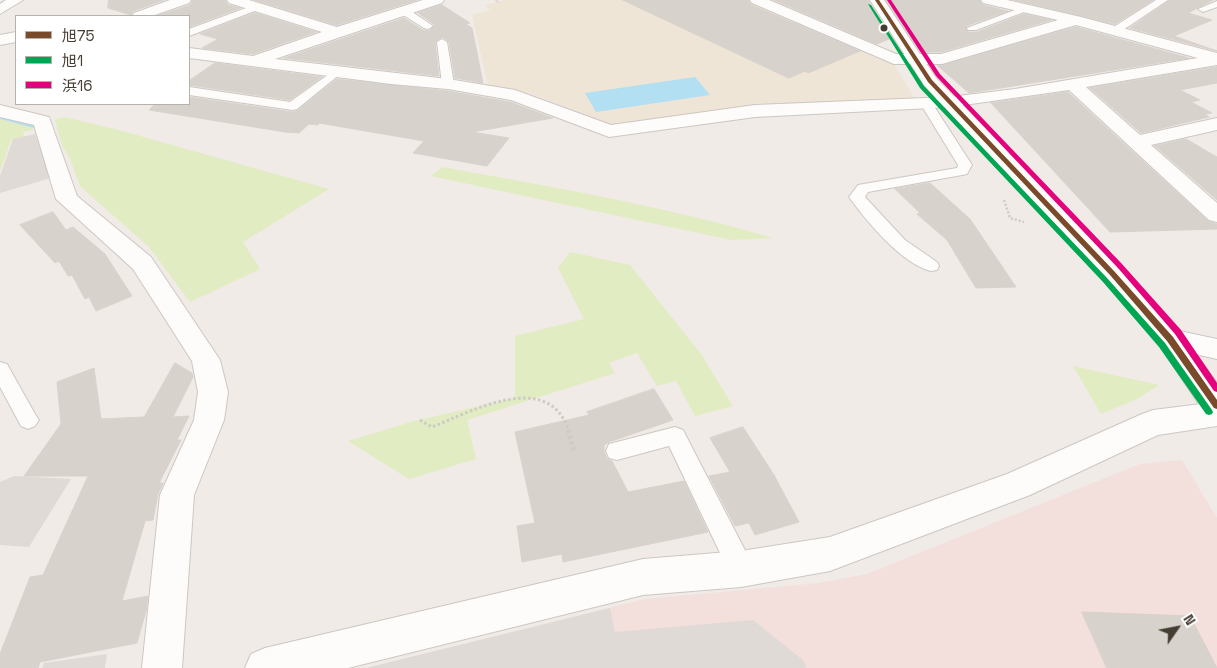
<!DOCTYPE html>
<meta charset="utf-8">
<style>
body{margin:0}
#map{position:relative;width:1217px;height:668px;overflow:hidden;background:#f0ebe6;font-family:"Space Grotesk","Noto Sans JP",sans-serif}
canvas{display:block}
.legend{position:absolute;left:15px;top:15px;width:175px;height:90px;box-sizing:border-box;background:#fff;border:1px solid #b5b1ad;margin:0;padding:6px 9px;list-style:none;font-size:15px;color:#453c32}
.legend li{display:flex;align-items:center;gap:10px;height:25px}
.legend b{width:25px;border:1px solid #b5b1ad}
.north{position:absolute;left:1152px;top:603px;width:50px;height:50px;-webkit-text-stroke:4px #fff;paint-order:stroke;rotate:57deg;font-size:14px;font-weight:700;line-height:20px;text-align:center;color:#453c32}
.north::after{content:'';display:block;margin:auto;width:18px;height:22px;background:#453c32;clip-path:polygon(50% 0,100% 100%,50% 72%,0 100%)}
</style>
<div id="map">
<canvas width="1217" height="668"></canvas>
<ul class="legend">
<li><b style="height:6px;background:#7a4b2a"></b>旭75</li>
<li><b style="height:6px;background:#00a651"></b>旭1</li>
<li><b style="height:6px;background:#e5007d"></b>浜16</li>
</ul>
<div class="north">N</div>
</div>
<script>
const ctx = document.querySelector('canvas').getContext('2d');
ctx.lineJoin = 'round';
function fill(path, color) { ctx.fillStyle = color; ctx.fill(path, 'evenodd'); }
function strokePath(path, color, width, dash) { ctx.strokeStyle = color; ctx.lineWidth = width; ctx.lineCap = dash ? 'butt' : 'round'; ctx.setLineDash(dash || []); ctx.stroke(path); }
const education = new Path2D(`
 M505,0H749L892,61L915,99L609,125L532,94L488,86L472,15L490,10L485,5Z`);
const medical = new Path2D(`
 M1182,460L1217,518V668H366L645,599L819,583L867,574L1140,464Z`);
const green = new Path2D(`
 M64,117L115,129L329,189L243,242L260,269L190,302L149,247L80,186L70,159L62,145L55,120Z
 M0,119L32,127L33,130L23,132L24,137L11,140L0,172Z
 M442,167C553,187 664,206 773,238L731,240L431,176Z
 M570,252L630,265L701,354L733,406L695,416L676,381L657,386L637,353L609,363L615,373L467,420L476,459L409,479L348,441L414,421L515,398V336L584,319L558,268Z
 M1073,366L1159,385L1137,399L1101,414Z`);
const parking = new Path2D(`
 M35,134L51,178L0,193V176L13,139Z
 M14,476L71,479L29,547L0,545V482Z
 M610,608L615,632L753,620L804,661L806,668H366Z
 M107,654L105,668H42L44,663Z`);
const water = new Path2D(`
 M695,77L710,95L596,112L585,93Z`);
const stream = new Path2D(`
 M0,115L36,125L37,126L34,128L0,119Z`);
const building = new Path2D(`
 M109,0H164L133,11L131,15L108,8Z
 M193,0H225L228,5L240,8L189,27V16H157L190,5Z
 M255,0H417L337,25Z
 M623,0H748L751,5L860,51L808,73L805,71L789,78Z
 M774,0H868L892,38L877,44Z
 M886,0H979L983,5L1008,11L966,26L968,32H977L1024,14L1051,20L941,52H921Z
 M1015,0H1153L1115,24Z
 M1170,0H1213L1188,13L1212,20L1174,36L1217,51L1130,28Z
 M442,5L470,23L466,24L472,28L483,83L455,78L449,42L443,37L435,42L439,76L284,58L404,18L423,30L429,31L435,25L418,13Z
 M255,13L316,32L253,54L202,48L218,39L200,34Z
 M1076,27L1189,58L969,93L938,66Z
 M215,63L322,77L290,100L189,85V81Z
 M1217,67V83L1180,90L1200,100L1191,102L1212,113L1205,114L1209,117L1141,133L1090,88Z
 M337,79L448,91L510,102L553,118L472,132L509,138L487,166L413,153L424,141L319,123L318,125L309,124L299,133L285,132L149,110L155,104H189V97L293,112L298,110Z
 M1068,92L1208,221L1217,224V229L1110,232L991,103Z
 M1186,139L1217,157V200L1155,146Z
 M930,183L970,219L1016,287L976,288L947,240L917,214L920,213L895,189Z
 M53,212L66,230L73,227L105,254L132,296L96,311L89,297L85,299L72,275L68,276L59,261L55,263L20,225Z
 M175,363L192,373L193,377L173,417L189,416L177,440H181L159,483H163L158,494L153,520L145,521L122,601L148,596L146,611L137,643L40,662L38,668H0V654L30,577L43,575L88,476H24L61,424L57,382L94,368L101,419L144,417Z
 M654,389L673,420L609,442L604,445V452L607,459L612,461L628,492L684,481L708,532L563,562L562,554L522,562L517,526L535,523L515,432L589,415L587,412Z
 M743,427L774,475L799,522L755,535L749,523L735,526L709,476L730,472L710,438Z
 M1082,612L1190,616L1217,668H1107Z`);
const pathFar3 = new Path2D(`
 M496,0L498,2`);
const pathFar2 = new Path2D(`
 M1004,200L1010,218L1024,222`);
const pathFar1 = new Path2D(`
 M420,420L432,427C471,412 548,368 569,431`);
const path = new Path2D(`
 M568,430L574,451`);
const service = new Path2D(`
 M1156,0H1168L1120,32H1112V28Z
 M1217,1V7L1203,12L1198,9Z
 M257,4L262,7L260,9L189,36V29Z
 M1023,7L1032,9L976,30H968L967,28Z
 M404,8L408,9L433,26L428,29L424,28L400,13V9Z
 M442,39L447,42L454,84L448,88L442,84L437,42Z
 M336,69L340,70V74L297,109L293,110L189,95V87L290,102Z
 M926,99L930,100L972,165L967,174L962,175L868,192L865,197L905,240L937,262L939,266L937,270L931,271C902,264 867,222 849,197L858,185L957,168L958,165L920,103Z
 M0,362L7,364L35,414L39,420L35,426L28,429L21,426L0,387Z
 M675,427L683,430L750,560L754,569L750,578L741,581L732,578L669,446L617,460L609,458L606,451L609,444L617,442Z`);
const minor = new Path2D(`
 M6,0H23L0,14V4Z
 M170,0H191L189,3L152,16H132L134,13Z
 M227,0H249L337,27L423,0H444L442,3L275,59L448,79L515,90L611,125L755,105L950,97L1015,89L1198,58L1076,25L942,64H894L752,3L750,0H769L896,54H941L1058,20L983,3L981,0H1007L1081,17L1217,53V65L1086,87L1140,135L1217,118V130L1151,145L1217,203V222L1209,220L1069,90L950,107L755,117L609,137L511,100L448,89L391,84L189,58V48L253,56L322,32L229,3Z
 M16,32V42L0,45V35Z
 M0,105L49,117L77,196L151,257L220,360L228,392L224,420L194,495L182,668H142L160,495L194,420L198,392L192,361L133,269L56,199L34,125L0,117Z
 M1170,329L1217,339V359L1160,346L1156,339L1160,332Z
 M1217,402V426L1158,435L1030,495L830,571L741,587L643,595L348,668H245L251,654L265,648L643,559L741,551L830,537L1007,474L1142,414L1153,410Z`);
const tertiary = new Path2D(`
 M870,0H884L936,78L1121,267L1180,332L1217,383V418L1206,415L1160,346L1103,279L924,85Z`);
const bus1 = new Path2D(`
 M875,0H879L932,80L1114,271L1173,337L1217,400V409L1214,408L1167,341L1110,275L928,82Z`);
const bus2 = new Path2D(`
 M868,4L871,5L924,86L1107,278L1165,343L1212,410L1213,412L1212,414L1209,415L1206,414L1159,347L1103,282L920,88Z`);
const bus3 = new Path2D(`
 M887,0H891L940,74L1122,264L1181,330L1217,383V392L1214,391L1175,334L1118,268L936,76Z`);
const markers = [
 [884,28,4.5,"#453c32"]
];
fill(education, '#efe5d7');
fill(medical, '#f3dfdc');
fill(green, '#e1ecc3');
fill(parking, '#dfdad6');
fill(water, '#b2e0f2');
fill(stream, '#b2e0f2');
fill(building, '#d8d2cd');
strokePath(building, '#d8d2cc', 1);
strokePath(service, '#ccc7c2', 2);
strokePath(minor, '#ccc7c2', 2);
strokePath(tertiary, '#ccc7c2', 2);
strokePath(pathFar3, '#cecac5', 2, [1, 1]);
strokePath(pathFar2, '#cecac5', 2.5, [2, 2]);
strokePath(pathFar1, '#cecac5', 3, [2.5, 2.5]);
strokePath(path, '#cecac5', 4.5, [3, 3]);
fill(service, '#fdfcfb');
fill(minor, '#fdfcfb');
fill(tertiary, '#fdfcfb');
fill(bus1, '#7a4b2a');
fill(bus2, '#00a651');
fill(bus3, '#e5007d');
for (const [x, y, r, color] of markers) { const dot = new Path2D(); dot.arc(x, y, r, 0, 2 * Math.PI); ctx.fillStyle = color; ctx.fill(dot); strokePath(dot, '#fff', 2); }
</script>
